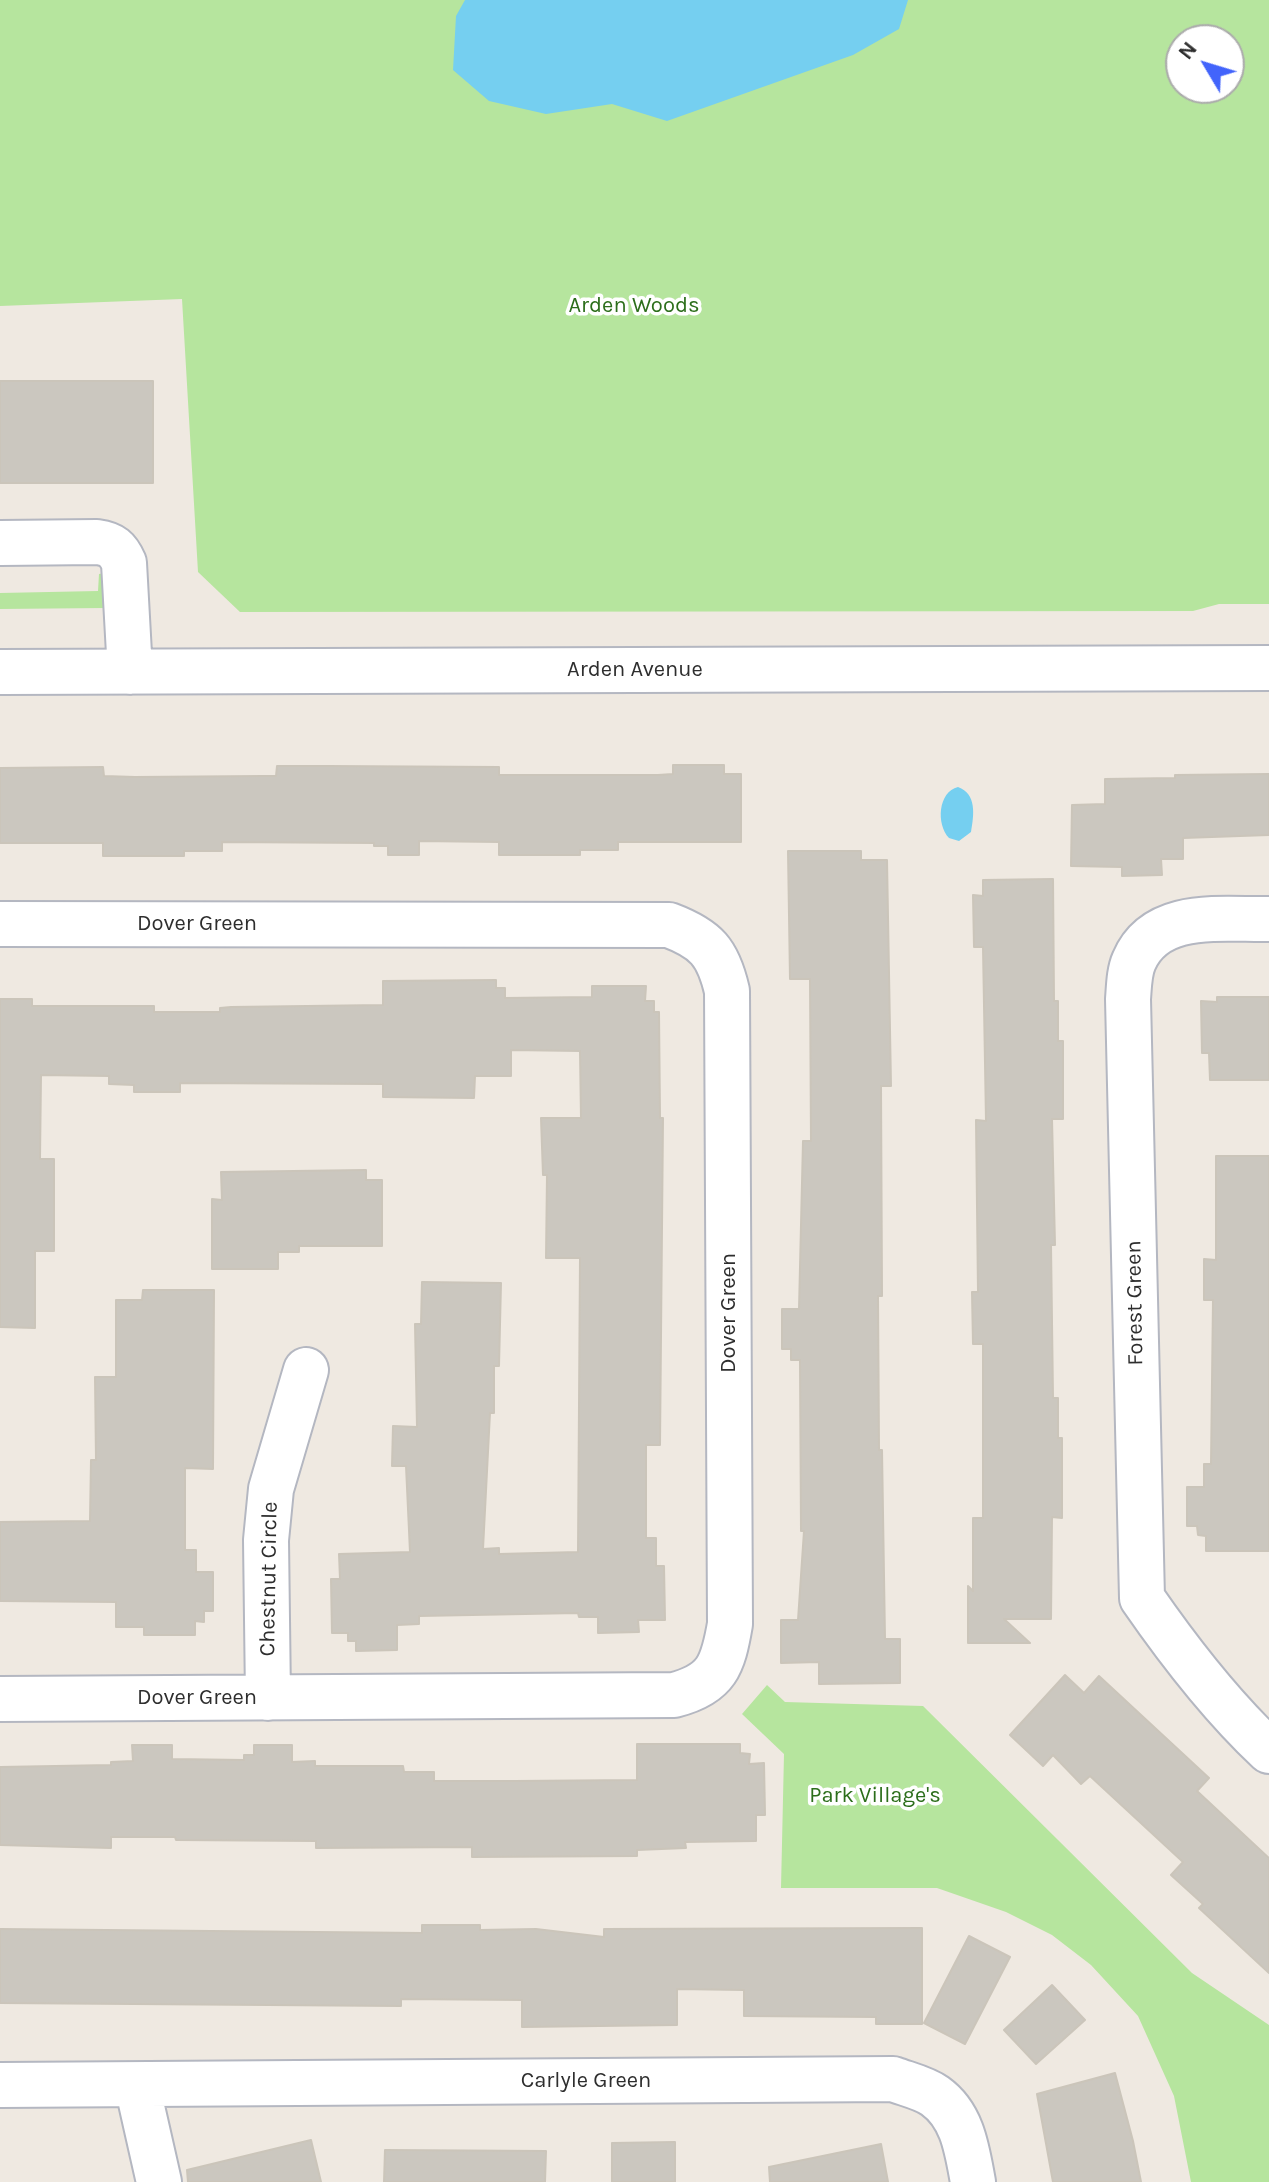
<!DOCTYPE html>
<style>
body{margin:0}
#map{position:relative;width:1269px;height:2182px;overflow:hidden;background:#efe9e1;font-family:Karla,sans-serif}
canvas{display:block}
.north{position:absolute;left:1165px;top:24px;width:80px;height:80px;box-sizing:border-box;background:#fff;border:2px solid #ababab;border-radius:50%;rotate:308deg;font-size:22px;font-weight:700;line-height:32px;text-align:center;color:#2e2e2e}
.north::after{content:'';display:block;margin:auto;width:28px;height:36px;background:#4264fb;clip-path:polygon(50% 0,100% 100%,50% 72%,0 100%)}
</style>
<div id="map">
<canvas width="1269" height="2182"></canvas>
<div class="north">N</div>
</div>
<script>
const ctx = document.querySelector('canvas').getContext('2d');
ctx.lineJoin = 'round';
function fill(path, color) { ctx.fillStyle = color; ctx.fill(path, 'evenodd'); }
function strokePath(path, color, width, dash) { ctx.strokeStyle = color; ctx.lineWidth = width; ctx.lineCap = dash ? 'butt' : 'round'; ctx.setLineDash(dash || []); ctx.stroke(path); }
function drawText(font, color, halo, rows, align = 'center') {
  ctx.font = font + ' Karla,sans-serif'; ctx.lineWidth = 7; ctx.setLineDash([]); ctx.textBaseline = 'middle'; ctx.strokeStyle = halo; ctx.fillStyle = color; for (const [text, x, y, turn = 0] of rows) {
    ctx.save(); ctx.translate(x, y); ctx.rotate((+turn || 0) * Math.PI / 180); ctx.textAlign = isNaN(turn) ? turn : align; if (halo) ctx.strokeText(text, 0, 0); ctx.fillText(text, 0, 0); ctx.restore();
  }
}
const green = new Path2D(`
 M0,0H1269V604H1219L1193,611L240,612L198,572L182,299L0,306ZM1181,40H1229V88H1181Z
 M105,573V608L0,609V593L98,591L99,574Z
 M767,1685L785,1702L923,1706L1192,1973L1269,2025V2182H1191L1174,2096L1138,2016L1091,1965L1052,1935L1006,1912L937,1888H781L784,1754L742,1714Z`);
const water = new Path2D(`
 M465,0H908L899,29L853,55L667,121L612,104L546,114L489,101L453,70L456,16Z
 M958,787C977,794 974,815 971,832L959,841L949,838C936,824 938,792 958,787Z`);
const building = new Path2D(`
 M0,381H153V483H0Z
 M673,765H724V774H741V842H618V850H580V855H499V842L419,841V855H388V846H374V843L222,842V851H184V856H103V843H0V768L103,767L104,776L135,777L262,776H276L277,766H328L499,767V775H658L673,774Z
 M1269,774V835L1183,838V859H1161L1162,875L1122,876V867L1071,866L1072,805L1105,804V779L1175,778V775Z
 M788,851H861V860H887L891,1086H881L882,1296H878L879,1450H882L885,1639H900V1683L819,1684V1662L781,1663V1620H798L804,1531H801L800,1360H791V1349H782V1309H799L803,1141H811L810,979H790Z
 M1053,879L1054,1001H1058V1041H1063V1119H1052L1055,1245H1051L1053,1398H1058V1438H1062V1518L1052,1517L1051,1619H1004L1030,1643H968V1586L973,1591V1518H983V1344H973L972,1292H978L976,1120L986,1121L983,947H974L973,895L983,896V880Z
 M496,980V988H505V998L592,997V986H646L645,1001H654V1012H659L660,1118H663L660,1445H646V1538H656V1566H664L665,1620H638L639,1632L598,1633V1617H579L578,1613L419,1616V1624L397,1625V1650L356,1651V1641H348V1633H332L331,1579H340L339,1554L410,1552L406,1466H392L393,1426L417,1427L415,1324H421L422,1282L501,1283L499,1366H494V1413H490L483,1549L499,1548V1554L578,1552L580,1258H546L547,1175H543L541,1118H581L580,1051L511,1050V1076H475L474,1098L383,1097V1084L180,1083V1092H134V1085L109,1084V1076L41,1075L40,1159H54V1251H35V1328L0,1327V999H32V1006H154V1012H220V1008L231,1007L383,1005V981Z
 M1217,997H1269V1080H1210L1209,1053H1202L1201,1001L1217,1002Z
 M1216,1156H1269V1551H1206V1536L1198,1535L1197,1526H1187V1487H1204V1464H1211L1213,1300H1204V1259L1216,1260Z
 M366,1170V1180H382V1246H299V1252H278V1269H212V1199L222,1200L221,1172Z
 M143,1290H214L213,1469L185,1468V1550H196V1572H213V1611H204V1622L195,1621V1635H144V1627H116V1602L0,1601V1522L90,1521L91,1460H96L95,1377H116V1300H142Z
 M1065,1675L1084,1693L1099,1676L1209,1778L1197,1791L1269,1858V1973L1199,1908L1203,1904L1171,1875L1183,1862L1090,1776L1081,1784L1053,1755L1043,1766L1010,1735Z
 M637,1744H740V1753L750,1754L749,1764L764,1763L765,1815H756V1841L685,1842L686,1848L637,1850V1856L472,1857V1847L316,1848V1841L176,1840L175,1837H111V1848L0,1845V1767L111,1765V1762L133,1761L132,1745H172V1759L244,1760V1755H254V1745H292V1762L315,1761V1766H403L404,1772H434V1781H515L637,1780Z
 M422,1925H480V1930L536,1929L604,1937V1929L922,1928V2024H876V2017L744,2016V1990L677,1989V2025L522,2027V2000L401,1999V2006L0,2003V1929L422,1933Z
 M969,1936L1010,1957L965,2044L924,2023Z
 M1052,1985L1085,2020L1036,2064L1004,2030Z
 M1115,2073L1133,2141L1141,2182H1053L1037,2094Z
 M311,2140L321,2182H188L187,2170Z
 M675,2142V2182H612V2143Z
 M881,2144L888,2182H770L769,2167Z
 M385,2150L546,2151L545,2182H384Z`);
const minor = new Path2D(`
 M0,543L97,542C112,544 118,549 124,563L130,672
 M0,672L1269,668
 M1269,919C1222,920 1156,909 1134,961C1129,972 1129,987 1128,999L1142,1598C1180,1653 1220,1705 1269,1751
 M0,924L669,925C706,939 718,952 727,991L730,1624C723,1665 717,1684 674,1695L0,1699
 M268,1698L266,1540L271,1489L306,1370
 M0,2085L893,2079C906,2084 924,2088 935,2096C963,2116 967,2150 973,2182
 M137,2085L159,2182`);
const parkNames = [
 ["Arden Woods",634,306],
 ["Park Village's",875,1796]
];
const streetNames = [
 ["Arden Avenue",635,670],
 ["Dover Green",197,924],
 ["Forest Green",1135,1303,-91],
 ["Dover Green",729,1313,-90],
 ["Chestnut Circle",269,1579,-89],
 ["Dover Green",197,1698],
 ["Carlyle Green",586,2081]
];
fill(green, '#b6e59e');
fill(water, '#75cff0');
fill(building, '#cbc7bf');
strokePath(building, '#cbc5ba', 2);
strokePath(minor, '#b4b7c1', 48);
strokePath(minor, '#fff', 44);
drawText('22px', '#2c6e1b', '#fff', parkNames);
drawText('22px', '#2e2e2e', '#fff', streetNames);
</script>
